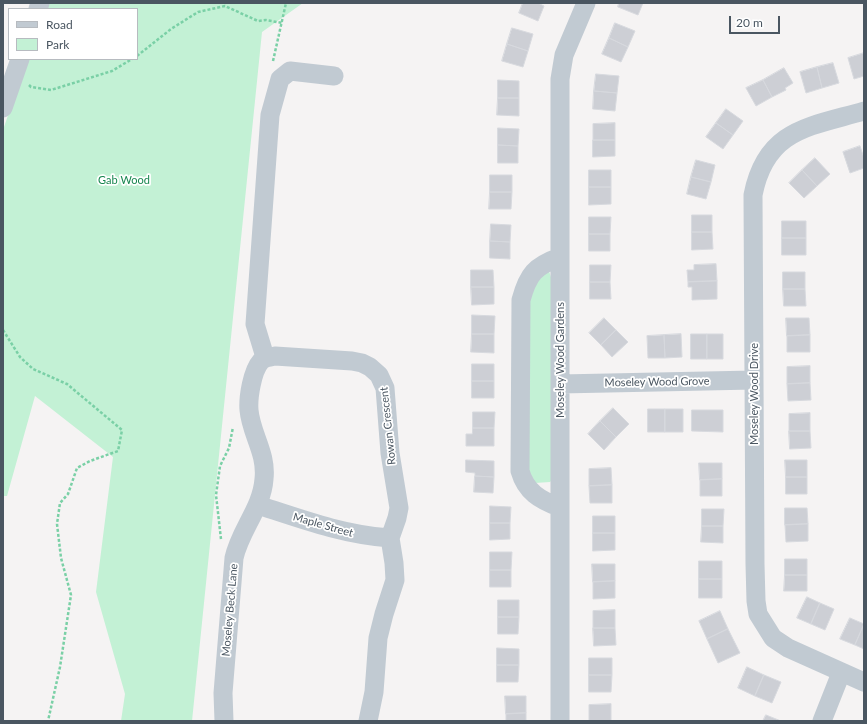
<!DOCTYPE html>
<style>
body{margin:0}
#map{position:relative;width:867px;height:724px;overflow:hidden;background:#f5f3f3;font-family:Lato,sans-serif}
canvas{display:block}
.frame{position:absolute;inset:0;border:4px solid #4a5661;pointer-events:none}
.legend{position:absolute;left:8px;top:8px;width:130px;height:52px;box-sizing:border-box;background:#fff;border:1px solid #b7bbc0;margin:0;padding:5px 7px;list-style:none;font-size:12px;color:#4a5661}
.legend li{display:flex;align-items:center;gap:8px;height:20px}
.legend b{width:20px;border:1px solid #b7bbc0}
.scale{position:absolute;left:729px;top:16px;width:51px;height:18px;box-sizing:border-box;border:2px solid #4a5661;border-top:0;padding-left:5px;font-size:12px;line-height:14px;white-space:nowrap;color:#4a5661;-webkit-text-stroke:3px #fff;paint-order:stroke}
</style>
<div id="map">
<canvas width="867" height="724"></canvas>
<div class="frame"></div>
<ul class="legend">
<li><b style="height:5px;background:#c1cad2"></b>Road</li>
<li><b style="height:11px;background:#c3f1d5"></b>Park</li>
</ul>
<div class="scale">20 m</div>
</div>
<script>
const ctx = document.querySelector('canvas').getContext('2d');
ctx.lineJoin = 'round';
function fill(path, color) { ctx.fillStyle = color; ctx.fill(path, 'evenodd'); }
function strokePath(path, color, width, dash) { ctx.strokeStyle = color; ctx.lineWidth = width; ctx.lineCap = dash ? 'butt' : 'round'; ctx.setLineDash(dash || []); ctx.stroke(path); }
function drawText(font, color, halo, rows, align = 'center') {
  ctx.font = font + ' Lato,sans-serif'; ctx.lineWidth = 3.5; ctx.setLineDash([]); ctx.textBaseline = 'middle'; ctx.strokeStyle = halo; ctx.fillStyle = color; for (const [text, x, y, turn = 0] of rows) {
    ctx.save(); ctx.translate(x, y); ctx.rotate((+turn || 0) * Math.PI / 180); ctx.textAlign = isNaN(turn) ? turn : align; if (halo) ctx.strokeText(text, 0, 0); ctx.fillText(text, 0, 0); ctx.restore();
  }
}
const green = new Path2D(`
 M47,3H303L262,32L192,721H121L125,694L96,592L113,457L35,396L7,496H3V130L27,59H137V9H45Z
 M549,271L551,277L552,480L550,482L535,483L529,471L527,296L532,282Z`);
const building = new Path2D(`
 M523,3H538L544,6L538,21L519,13Z
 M619,3H643L638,15L618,7Z
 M615,23L635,31L628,47L609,38Z
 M512,28L533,34L528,51L507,44Z
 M609,38L628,47L621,62L602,54Z
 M507,44L528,51L523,67L502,61Z
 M864,53V76L854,79L848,58Z
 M833,63L839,83L822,88L817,67Z
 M817,67L822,88L806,93L800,72Z
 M784,68L793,83L785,88L786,90L772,97L763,80Z
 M596,74L619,76L617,93L594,91Z
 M498,80L519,81V98H498Z
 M763,80L772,97L756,106L746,88Z
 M594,91L617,93L615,111L593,109Z
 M498,98H519V116L497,115Z
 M726,109L743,121L733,135L716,123Z
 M615,123V140H593V124Z
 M716,123L733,135L723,149L706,137Z
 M498,128L519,129L518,146L498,145Z
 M593,140H615V156L593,157Z
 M498,145L518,146V163H498Z
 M860,146L864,158V168L850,173L843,152Z
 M815,158L830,174L817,186L802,170Z
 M696,160L715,165L711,182L691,177Z
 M589,170H611V187H589Z
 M802,170L817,186L804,198L789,183Z
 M490,175H512V192H490Z
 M691,177L711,182L706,199L687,194Z
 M589,187H611V204L589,205Z
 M490,192H512L511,209H489Z
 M692,215H712V232H692Z
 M589,217H611L610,234H589Z
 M782,221H806V238H782Z
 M491,224L511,225L510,242L490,241Z
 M692,232H712L713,249L692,250Z
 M589,234H610V251H589Z
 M782,238H806V255H782Z
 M490,241L510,242V259L490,258Z
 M716,264L717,281L688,282L687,270H694V265Z
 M590,265H611L610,282H590Z
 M471,270H493L494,287H471Z
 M783,272H805V289H783Z
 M717,281V299L692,300V287H688V282Z
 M590,282H610L611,299H590Z
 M471,287H494V304L472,305Z
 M783,289H805L806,306H784Z
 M472,315L495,316L494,334H472Z
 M604,318L616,330L601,345L589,333Z
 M786,318H809L810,335L787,336Z
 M616,330L628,342L612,357L601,345Z
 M472,334H494V353L471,352Z
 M681,334L682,357L665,358L664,335Z
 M691,334H707V359H691Z
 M707,334H723V359H707Z
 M664,335L665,358H648L647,336Z
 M810,335V352H787V336Z
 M472,364H494V381H472Z
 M810,366V383L787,384V367Z
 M472,381H494V398H472Z
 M810,383L811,400L788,401L787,384Z
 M613,408L629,424L616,437L600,421Z
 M648,409H665V432H648Z
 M665,409H683V432H665Z
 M692,410H723V432L692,431Z
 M473,412H495L494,428H473Z
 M810,413V431H789V414Z
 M600,421L616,437L604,450L588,434Z
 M473,428H494V446H466V434H472Z
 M789,431H810L811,448L790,449Z
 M466,460L494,461V477L475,476V473L466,472Z
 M785,460H807V477H786Z
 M699,463H722V479L700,480Z
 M611,468L612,485L589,486V469Z
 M475,476L494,477L493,493L474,492Z
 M786,477H807V494H786Z
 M722,479V496H700V480Z
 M612,485V503H590L589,486Z
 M490,506L511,507L510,523H490Z
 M785,508H807L808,524L785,525Z
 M702,509H724L723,526H702Z
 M593,516H615V533H593Z
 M490,523H510V539L490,540Z
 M808,524V541L786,542L785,525Z
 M702,526H723V543L701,542Z
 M593,533H615V550L593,551Z
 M490,552H512L511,570H490Z
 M785,559H807V575H785Z
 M699,561H722V579H699Z
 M592,564H615V581L593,582Z
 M490,570H511V587H490Z
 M785,575H807V591H784Z
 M699,579H722V598H699Z
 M615,581V598L593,599V582Z
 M807,597L820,603L811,624L797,618Z
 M498,600H519V617H498Z
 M820,603L834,609L825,630L811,624Z
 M615,610V628H593V611Z
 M720,611L728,629L707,639L699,621Z
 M498,617H519L518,634H498Z
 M850,618L864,624L855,645L840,639Z
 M864,624V649L855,645Z
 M593,628H615L616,645L594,646Z
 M728,629L740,653L718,663L707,639Z
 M497,648L519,649V665H497Z
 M589,658H612V675H589Z
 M497,665H519L518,682H497Z
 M747,667L764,675L755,696L738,688Z
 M589,675H612L611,692H589Z
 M764,675L781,682L772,703L755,696Z
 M505,696H526V713L506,714Z
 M611,704V721H589V705Z
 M526,713V721H506V714Z
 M766,715L781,721H763Z`);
const path = new Path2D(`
 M137,56L171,29L198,12L225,6L258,21L266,20L282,23
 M273,61L286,3
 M29,85L31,87L51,90L112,71L132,59
 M3,330L20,357L33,369L67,384L122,430L118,451L90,461L77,468L68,494L60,503L57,524L61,558L71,595L60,667L48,721
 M221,539L216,495L220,466L229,448L233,427`);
const street = new Path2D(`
 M38,9L40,3
 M3,108L20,59
 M864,111C809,127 766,129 753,195L755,564L756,601L758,614L773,638L788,648L864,682
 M265,357L255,324L270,115L280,79L290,71L334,76
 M560,384L754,380
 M258,505C301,519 344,535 390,538
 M559,507C540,500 526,492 520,471L521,300C528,274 535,266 560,257
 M224,721L223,693L234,558C240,530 262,508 264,479C267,453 251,434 249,410C248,398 252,371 261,361C265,357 270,357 275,356L352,361L362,363L370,367L379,375L385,388L390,453L399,508L397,518L390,538L394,563L395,580L384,614L378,638L374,692L368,721
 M560,721V79L564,55L586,3
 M822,721L841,673`);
const parkNames = [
 ["Gab Wood",124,180]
];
const streetNames = [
 ["Moseley Wood Gardens",560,360,-90],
 ["Moseley Wood Grove",657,382,-1],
 ["Moseley Wood Drive",754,394,-90],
 ["Rowan Crescent",388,426,-96],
 ["Maple Street",323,525,16],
 ["Moseley Beck Lane",230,610,-85]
];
fill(green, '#c3f1d5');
fill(building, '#cdcfd5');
strokePath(building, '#d7d9de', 1);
strokePath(path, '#7ad0a6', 2.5, [3, 2]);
strokePath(street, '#c1cad2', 19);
drawText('11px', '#17864f', '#fff', parkNames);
drawText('11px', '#4a5661', '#fff', streetNames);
</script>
